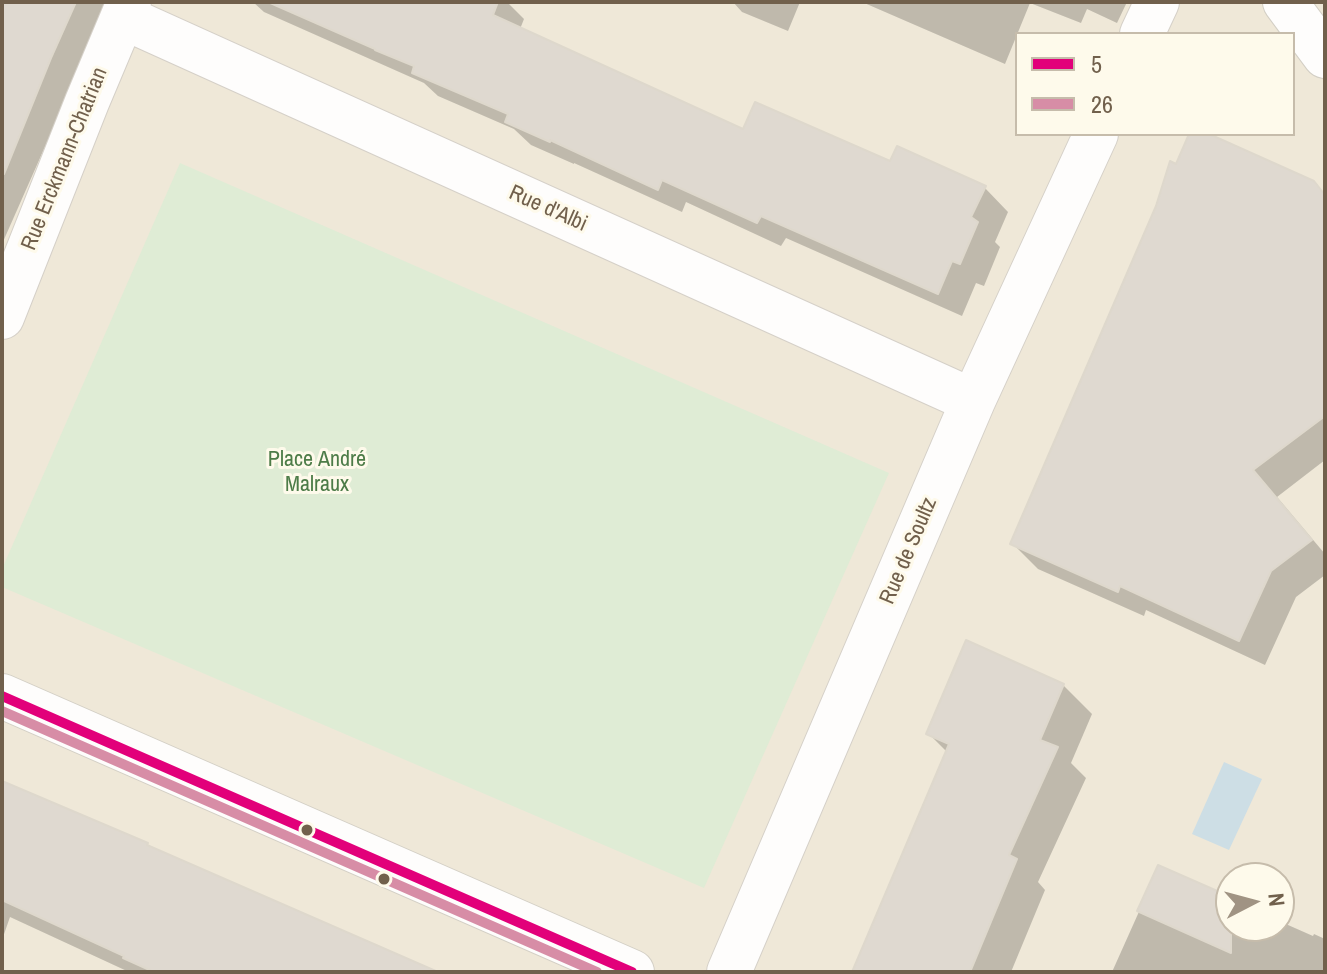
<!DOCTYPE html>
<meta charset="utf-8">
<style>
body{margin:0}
#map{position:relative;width:1327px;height:974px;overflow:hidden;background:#f6f3ea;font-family:"Archivo Narrow",sans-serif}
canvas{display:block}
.frame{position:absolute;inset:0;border:4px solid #71604c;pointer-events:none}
.legend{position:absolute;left:1015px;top:32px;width:280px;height:104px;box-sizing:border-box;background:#fefaeb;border:2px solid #c6bcab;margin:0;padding:10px 14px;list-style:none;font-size:24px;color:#71604c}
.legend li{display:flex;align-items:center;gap:16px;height:40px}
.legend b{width:40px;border:2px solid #c6bcab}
.north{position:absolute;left:1215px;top:862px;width:80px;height:80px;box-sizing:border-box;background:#fefaeb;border:2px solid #c6bcab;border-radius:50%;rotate:84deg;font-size:22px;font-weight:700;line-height:32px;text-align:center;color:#71604c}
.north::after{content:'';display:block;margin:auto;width:28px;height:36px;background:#a09383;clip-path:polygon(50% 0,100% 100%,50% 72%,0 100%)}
</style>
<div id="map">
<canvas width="1327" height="974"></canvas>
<div class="frame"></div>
<ul class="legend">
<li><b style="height:10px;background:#e2007a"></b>5</li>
<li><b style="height:10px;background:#d78da6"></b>26</li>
</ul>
<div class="north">N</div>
</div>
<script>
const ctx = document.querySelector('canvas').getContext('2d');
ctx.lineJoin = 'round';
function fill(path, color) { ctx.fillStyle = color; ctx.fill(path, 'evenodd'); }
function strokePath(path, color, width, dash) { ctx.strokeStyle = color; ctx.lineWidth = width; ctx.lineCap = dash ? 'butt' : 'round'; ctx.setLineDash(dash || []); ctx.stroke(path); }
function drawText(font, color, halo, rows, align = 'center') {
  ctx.font = font + ' "Archivo Narrow",sans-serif'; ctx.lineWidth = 6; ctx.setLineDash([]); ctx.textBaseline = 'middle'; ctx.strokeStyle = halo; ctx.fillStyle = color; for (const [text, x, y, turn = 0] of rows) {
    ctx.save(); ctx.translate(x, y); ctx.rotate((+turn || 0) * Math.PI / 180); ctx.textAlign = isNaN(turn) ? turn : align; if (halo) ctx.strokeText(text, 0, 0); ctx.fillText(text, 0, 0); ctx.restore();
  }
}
const residential = new Path2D(`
 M2,2H1325V972H2ZM1017,34H1293V134H1017ZM1231,878H1279V926H1231Z`);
const green = new Path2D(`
 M180,163L889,473L704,888L2,587V569Z`);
const water = new Path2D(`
 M1224,762L1262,779L1229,850L1192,834Z`);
const shadow = new Path2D(`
 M2,2H109L2,244Z
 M253,2H507L524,19L520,29L744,131L891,163L985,188L1008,212L995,242L1000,247L984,286L976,283L962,316L786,238L781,246L686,202L682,212L574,163V164L531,145L514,129L438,96L424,83L264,12Z
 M733,2H800L788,31L742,12Z
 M862,2H1127L1117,23L1087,9L1081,23L1030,3L1005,64Z
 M1191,134H1204L1313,182L1325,194V460L1277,497L1325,554V575L1296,597L1265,665L1146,610L1144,616L1038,569L1012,543Z
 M1063,685L1092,714L1071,763L1086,778L1038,882L1045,890L1011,972H854L948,753L928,733Z
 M2,783L435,972H129L10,917L2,940Z
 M1159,867L1231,900V926H1279V921L1313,936L1314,934L1325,939V972H1112Z`);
const building = new Path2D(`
 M2,2H76L51,58L4,174L2,173Z
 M268,2H498L493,15L743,129L755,102L890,161L897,146L986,186L971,217L978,222L960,264L952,261L938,294L761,216L757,223L662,180L658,190L550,140V142L505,122L508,114L412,73L414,66L375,50V49Z
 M1189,134H1209L1314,181L1325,195V416L1253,470L1312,540L1271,571L1239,641L1120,586L1118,592L1010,544L1156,206L1170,161L1176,164Z
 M966,640L1064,684L1040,740L1058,747L1009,855L1017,859L970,972H852L949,744L926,734Z
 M2,781L148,843L147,845L438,972H154L123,958L124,956L2,900Z
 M1158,865L1231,897V953L1137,911Z`);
const street = new Path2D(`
 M123,17L973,401
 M1142,34L1157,2
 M2,317L87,102L129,2
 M729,972L973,401L1096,134`);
const secondary = new Path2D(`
 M1285,2L1325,56
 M2,696L632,972`);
const bus1 = new Path2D(`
 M2,696L632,972`);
const bus2 = new Path2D(`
 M2,711L597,972`);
const markers = [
 [307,830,7,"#71604c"],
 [384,879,7,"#71604c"]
];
const streetNames = [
 ["Rue Erckmann-Chatrian",65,159,-68],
 ["Rue d'Albi",548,209,24],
 ["Rue de Soultz",909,551,-67]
];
const parkNames = [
 ["Place André",317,460],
 ["Malraux",317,485]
];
fill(residential, '#efe8d8');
fill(green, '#dfecd5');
fill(water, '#cddee5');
fill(shadow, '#0003');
fill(building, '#dfd9d0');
strokePath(building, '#ded8cc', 2);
strokePath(street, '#d5d0c8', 46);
strokePath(secondary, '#d3cfc5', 46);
strokePath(street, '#fefdfc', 44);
strokePath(secondary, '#fefdfc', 44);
strokePath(bus1, '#e2007a', 10);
strokePath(bus2, '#d78da6', 10);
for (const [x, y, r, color] of markers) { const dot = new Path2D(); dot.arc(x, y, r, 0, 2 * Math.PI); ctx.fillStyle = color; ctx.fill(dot); strokePath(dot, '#fefaeb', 3); }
drawText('22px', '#71604c', '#fefaeb', streetNames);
drawText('22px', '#4d7c48', '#fefaeb', parkNames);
</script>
